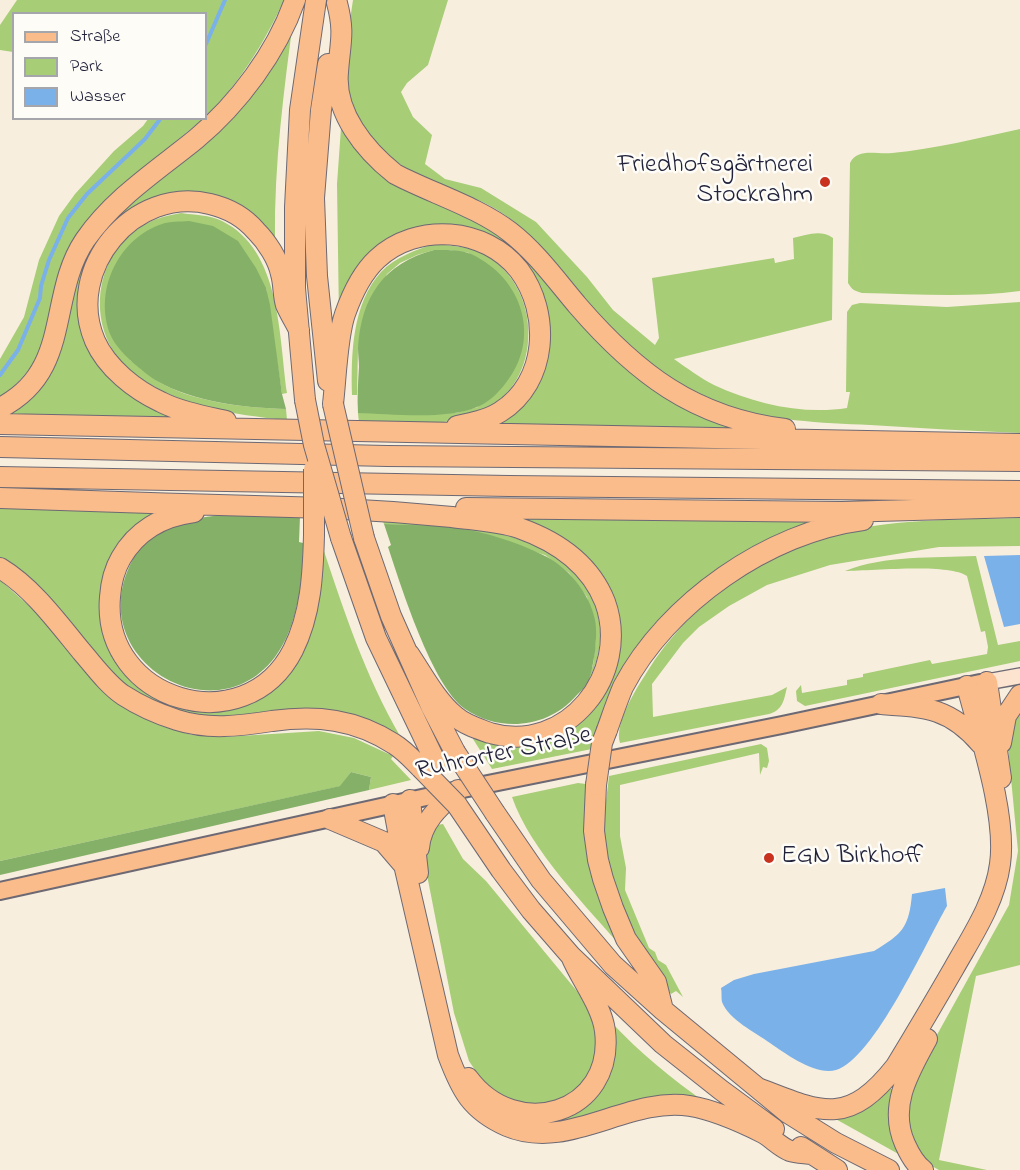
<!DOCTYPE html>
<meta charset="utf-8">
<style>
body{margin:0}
#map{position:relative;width:1020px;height:1170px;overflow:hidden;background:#f8eede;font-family:"Indie Flower",sans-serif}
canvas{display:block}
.legend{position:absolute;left:12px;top:12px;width:195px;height:108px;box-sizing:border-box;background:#fdfcf7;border:2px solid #a5a5ac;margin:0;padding:8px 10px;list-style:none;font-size:18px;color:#22223b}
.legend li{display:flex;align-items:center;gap:12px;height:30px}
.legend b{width:30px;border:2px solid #a5a5ac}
</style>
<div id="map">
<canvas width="1020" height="1170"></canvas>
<ul class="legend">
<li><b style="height:8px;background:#f9bc8a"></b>Straße</li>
<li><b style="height:16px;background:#a7cd77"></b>Park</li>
<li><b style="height:16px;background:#7bb1e9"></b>Wasser</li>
</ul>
</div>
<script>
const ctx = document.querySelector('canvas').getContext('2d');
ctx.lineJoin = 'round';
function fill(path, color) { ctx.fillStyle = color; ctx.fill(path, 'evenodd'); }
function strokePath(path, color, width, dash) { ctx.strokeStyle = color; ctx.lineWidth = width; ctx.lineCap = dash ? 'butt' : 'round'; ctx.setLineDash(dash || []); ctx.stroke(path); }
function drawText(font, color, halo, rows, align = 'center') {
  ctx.font = font + ' "Indie Flower",sans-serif'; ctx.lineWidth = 5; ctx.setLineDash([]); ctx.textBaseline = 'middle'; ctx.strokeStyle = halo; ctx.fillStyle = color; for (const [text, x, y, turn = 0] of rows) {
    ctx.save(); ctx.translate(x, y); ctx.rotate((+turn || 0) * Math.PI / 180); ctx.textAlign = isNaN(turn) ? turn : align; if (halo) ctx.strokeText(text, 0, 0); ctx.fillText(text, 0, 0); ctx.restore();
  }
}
const green = new Path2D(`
 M17,0H284C265,42 239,84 206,116V14H14L13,52L0,50V25Z
 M353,0H448L428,65L407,83L401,92L413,117L432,135L425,164L445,179L481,188L536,222L587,277L613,310L655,345L659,338L652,278L774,258L775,263L794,259L793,238C806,235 821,229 833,238L832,320L674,359C687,368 700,378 714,385C755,404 803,415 847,408L850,392H846L847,312L852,305L860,303L947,307L1020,302V433C970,431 920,428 870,425C821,423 769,421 722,404C675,387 631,353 598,314C570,280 542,241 505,215C468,189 413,182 381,149C372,140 364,127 358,116C340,86 348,33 353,0Z
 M294,14C284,89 274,164 275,240L198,198L104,238L93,345L196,419L0,415L25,396L80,264L106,223L169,166Z
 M342,114L367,153L509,238L616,356L752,429L486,426L507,413L545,337L498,245L396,238L339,318L337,184Z
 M148,119H203L108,197L90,219L35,361C25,376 14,387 0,397V359L24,317L39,260L59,216L75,194L114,151L143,126Z
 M1020,129V291C967,298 915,294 862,293C855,291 852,290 848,283L850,163C858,147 877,155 892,153C935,149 978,138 1020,129Z
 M181,213C194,215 210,215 222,221C281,250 279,336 287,393L282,394L266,288L130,360C139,367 147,374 156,380C189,402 247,408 286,409L287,420C234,415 174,406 131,371C88,336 90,264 135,231C148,220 165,216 181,213Z
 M434,244C451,246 468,246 483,254C543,285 545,383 481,412C444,429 399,422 359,423L358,413H456L478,407L469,253L451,250H434L417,255L400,263L387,274L358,348L357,395H352C351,354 352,304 381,272C395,257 416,250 434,244Z
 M0,508L164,511L131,535L107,626L174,702L269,689L323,548C344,612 366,677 400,736L382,727L203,719L136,697L0,562Z
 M381,517C451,526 570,526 596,608C604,635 600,659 587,683L593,665L596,639L587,597L569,573L545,555L457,528L384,524Z
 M505,518L529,519L835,520L685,601L592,749L492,769L473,739L474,733L523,743L599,693L606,591Z
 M1020,518V546L939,547L830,565L767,585L729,606L699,627L683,643L652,684L653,717L772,695L787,687C784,700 783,710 769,714L620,743C614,724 636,689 647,672C690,602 763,553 843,532C899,518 962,520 1020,518Z
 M976,556L998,645L1020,641V661L805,706L797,701L796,691L801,685L802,693L847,685V680L863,677V674L930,660L932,664L987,654L988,647L985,631L981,632L967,576C948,563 871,571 845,571C885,555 933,558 976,556Z
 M0,580L38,614L67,647L166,727L192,735L224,737L319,731L354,738L393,756L391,759L411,780L369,790L371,777L351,772L341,786L0,861Z
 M1020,709V965L976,976L939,1160L987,1170H939L930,1165L916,1148L910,1128L908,1111L909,1096L923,1060L1009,905L1018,851L1008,747L1011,728Z
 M761,744L767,748L769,761L767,768L763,767L760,775L759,753L620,785V836L626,868L625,890L649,948L655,952L658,960L666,965L683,997L676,991L671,994C640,949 608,891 604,835C603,816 607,796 609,776Z
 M578,783L586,784L585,812L625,951C588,908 530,850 512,797Z
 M443,824L463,859L486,881L581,996L593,1020L598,1042L595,1061L585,1080L569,1095L556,1102L526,1106L494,1094L481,1079L469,1061L454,1013L427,875V846L436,825Z
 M611,1022C639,1052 672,1079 706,1103L556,1129L494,1110L589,1099Z
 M889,1089H892L893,1091L902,1156L832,1117C854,1110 874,1106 889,1089Z`);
const forest = new Path2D(`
 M189,221L213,226L238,241L256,268L266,288L270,305L282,394L286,409C245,408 193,402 157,381C143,372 118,352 111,336C93,293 117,239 162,224C170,221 180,222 189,221Z
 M434,250C446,250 459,249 471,254C523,278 542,339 505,384C498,393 488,403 477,407C448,420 391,414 358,413C357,397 358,383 359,367C359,361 358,355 358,348C361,297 384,263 434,250Z
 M223,515L300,516L299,542L303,543C303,580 298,626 275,657C216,735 91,664 127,572C144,529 180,519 223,515Z
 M384,524C408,525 433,525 456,528C486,532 516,542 543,555C567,566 590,593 595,620C597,630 596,641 595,652C593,662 592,673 588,682C585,687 580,692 576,696C548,728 500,733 465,709C432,686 401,586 388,547L391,545Z
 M351,772L371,777L369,790L0,875V861L340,786Z`);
const water = new Path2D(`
 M1020,555V624L1004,627L984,556Z
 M945,888L947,906C926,942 874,1059 836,1070C816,1076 786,1054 770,1043C755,1032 729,1020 722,1002C721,998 722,992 721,988L734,980L754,974L874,951C902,934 909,928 912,894Z`);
const stream = new Path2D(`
 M206,44L225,0
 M0,375L18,350L40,298L41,286L49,260L68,218L87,194L145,139L161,118`);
const secondary = new Path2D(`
 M987,682L1020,676`);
const primary = new Path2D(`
 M0,891L458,790L782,725L980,683`);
const highway = new Path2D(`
 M337,3C345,33 340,43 338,72C334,113 365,150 395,174C431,193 478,207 510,232C536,252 556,280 578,306C636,373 694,418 785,429
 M328,64L321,110L314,198L317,276L328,381
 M305,400L295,288V207L300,110L316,0
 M333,404C336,379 337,337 345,314C352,294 361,274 377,259C417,222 485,227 519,270C551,313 548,382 500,412C487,420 472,423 457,426
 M0,408C73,371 47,296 85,240C114,198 158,170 196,139C238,104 277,52 295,0
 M226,421C204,416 181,412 161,402C135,390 107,368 95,341C64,269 134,185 210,204C227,208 244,217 256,231C267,242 278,259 281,274C284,284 283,296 286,305C290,314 295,322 299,330
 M0,424C340,433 680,435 1020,444
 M0,447L387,456L1020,461
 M0,477L509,486L1020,491
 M0,498C109,502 217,505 326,508C368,510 410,513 452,517C474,520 498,521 519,528C556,541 590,564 605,602C631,674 567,755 490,733C479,729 465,725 455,716C436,700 423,675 409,654
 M466,508L842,512L1020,507
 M194,512C163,516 137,530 121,558C114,570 111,583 110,597C101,701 245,744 293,650C311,614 313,574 314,535
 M341,538L376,638L437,765
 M364,538L391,616L431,706L455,752
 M0,568C33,588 58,623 82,652C95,667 107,684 123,695C140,706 158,714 177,720C208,730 240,726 272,721C317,715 355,719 394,744C404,750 413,760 421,768
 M987,682L1001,778
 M881,704C926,707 950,708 981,744
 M607,730C612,716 617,701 623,687C667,603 769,532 863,520
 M1001,743L1006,716L1020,695
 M596,785L594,831L598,860L603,879L613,908L626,939L656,982L663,1010
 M410,800L418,873
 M393,804L405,869L448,1055C461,1090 471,1110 507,1126C568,1152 628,1096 690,1106C715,1110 741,1122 763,1133C772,1138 780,1147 790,1151C796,1153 805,1153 812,1154
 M457,805L501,870L531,910L571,956L663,1044L721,1090L774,1129
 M495,813L541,880L613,965L663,1010L788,1113L836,1143L889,1170
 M330,819L384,842L402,863
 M419,848C421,822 440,806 458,790
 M468,1078C516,1143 615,1114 605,1031C602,1006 581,980 571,956
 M758,1088C822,1113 848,1127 896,1066C916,1033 935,1001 954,968C972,936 995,902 1000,864C1007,815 980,736 967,686
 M801,1147L837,1170
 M923,1170C915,1164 909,1153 905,1144C888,1106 909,1072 927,1039`);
const highwayBridge = new Path2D(`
 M305,400L314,445L341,538
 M333,404L364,538
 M314,535V469
 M455,752L495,813
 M421,768L457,805
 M596,785L602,743L607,730`);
const markers = [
 [825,182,6,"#c8321e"],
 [769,858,6,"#c8321e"]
];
const poiNames = [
 ["Friedhofsgärtnerei",813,167],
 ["Stockrahm",813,197],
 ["EGN Birkhoff",781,858,"left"]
];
const streetNames = [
 ["Ruhrorter Straße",504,755,-12]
];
fill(green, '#a7cd77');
fill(forest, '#85b068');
fill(water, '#7bb1e9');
strokePath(stream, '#7bb1e9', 4);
strokePath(secondary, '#6d6974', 18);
strokePath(primary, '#6d6974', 20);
strokePath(highway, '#6d6974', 22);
strokePath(secondary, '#fde4d0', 15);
strokePath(primary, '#f9bc8a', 16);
strokePath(highway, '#f9bc8a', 20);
strokePath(highwayBridge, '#6d6974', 22, []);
strokePath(highwayBridge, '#f9bc8a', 20);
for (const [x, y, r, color] of markers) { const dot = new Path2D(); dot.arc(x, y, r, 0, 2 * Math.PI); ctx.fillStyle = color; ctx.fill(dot); strokePath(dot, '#fdfcf7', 2); }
drawText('26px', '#22223b', '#fdfcf7', poiNames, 'right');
drawText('26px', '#22223b', '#fdfcf7', streetNames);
</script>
